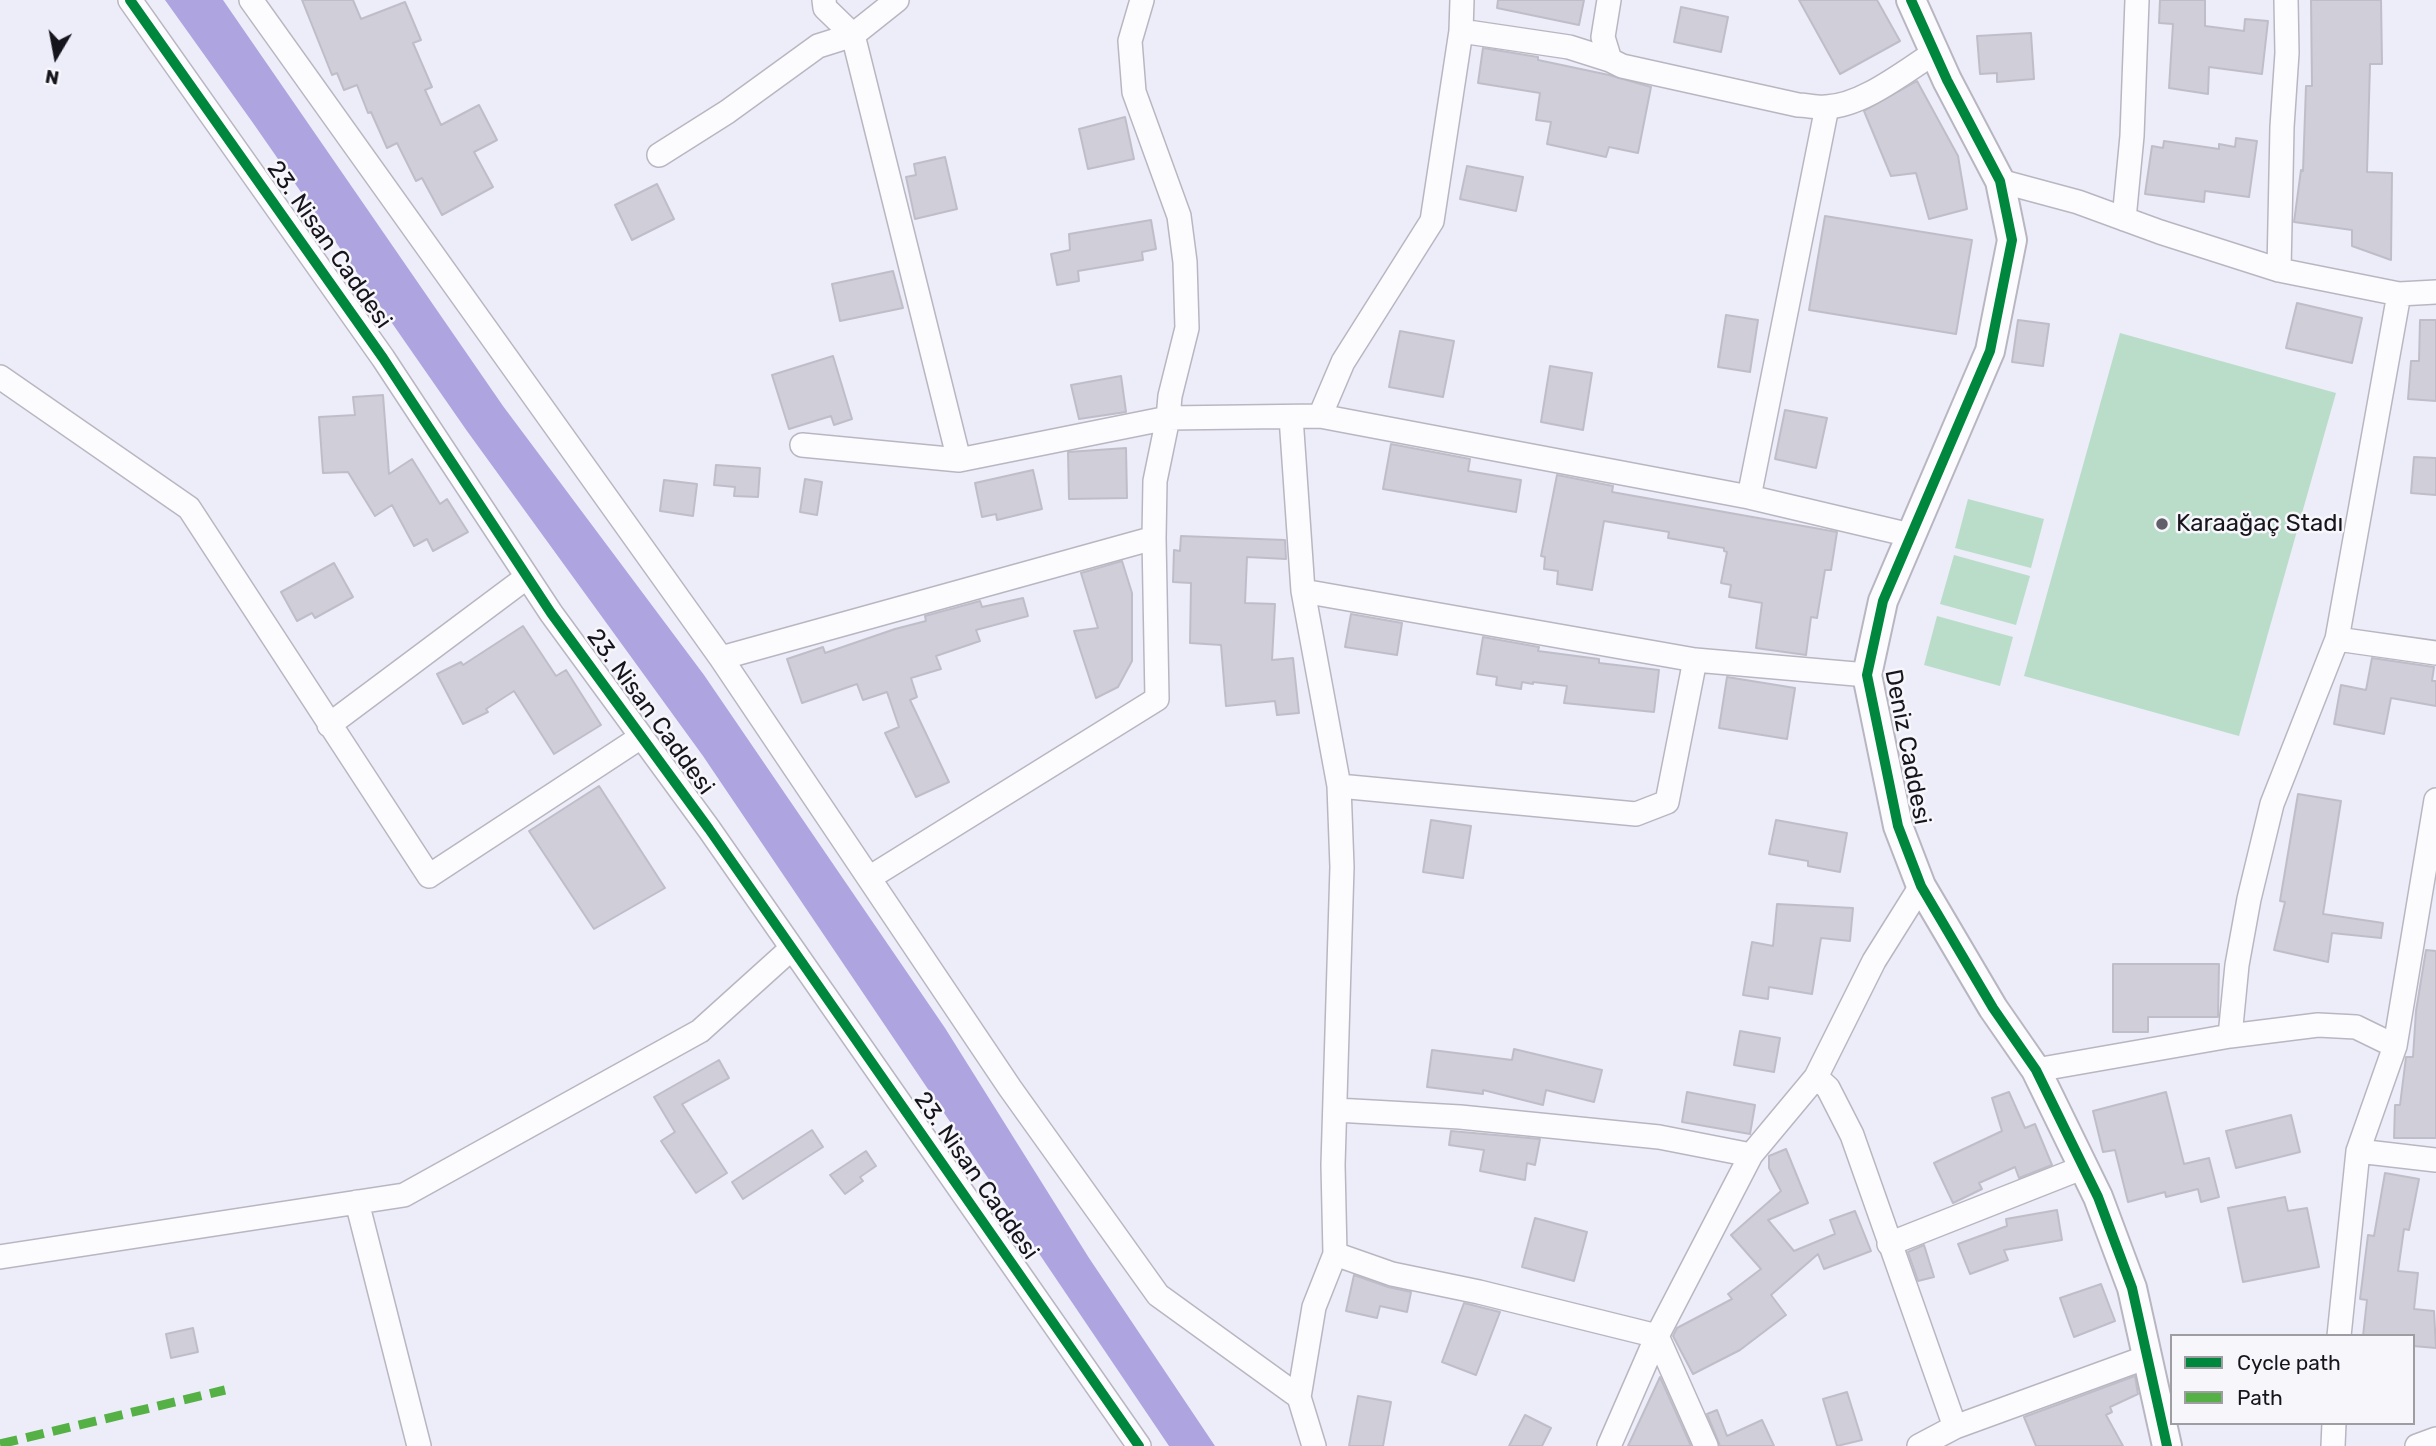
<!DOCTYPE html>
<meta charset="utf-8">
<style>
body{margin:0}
#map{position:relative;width:2436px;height:1446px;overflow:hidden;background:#edecf9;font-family:Rubik,sans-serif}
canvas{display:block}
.legend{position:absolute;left:2170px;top:1334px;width:245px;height:91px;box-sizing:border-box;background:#f7f7fb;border:2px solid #9d9da2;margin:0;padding:9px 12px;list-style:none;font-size:21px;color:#16151d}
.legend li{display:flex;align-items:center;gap:14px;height:35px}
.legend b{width:35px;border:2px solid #9d9da2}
.north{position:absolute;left:21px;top:21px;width:70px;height:70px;-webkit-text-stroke:5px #f7f7fb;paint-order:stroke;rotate:190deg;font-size:19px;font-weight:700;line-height:28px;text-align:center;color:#16151d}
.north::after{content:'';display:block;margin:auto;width:24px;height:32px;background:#16151d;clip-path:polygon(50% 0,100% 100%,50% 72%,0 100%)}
</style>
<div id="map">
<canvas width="2436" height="1446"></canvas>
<ul class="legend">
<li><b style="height:9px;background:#00873e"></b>Cycle path</li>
<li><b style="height:9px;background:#55b145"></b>Path</li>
</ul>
<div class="north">N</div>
</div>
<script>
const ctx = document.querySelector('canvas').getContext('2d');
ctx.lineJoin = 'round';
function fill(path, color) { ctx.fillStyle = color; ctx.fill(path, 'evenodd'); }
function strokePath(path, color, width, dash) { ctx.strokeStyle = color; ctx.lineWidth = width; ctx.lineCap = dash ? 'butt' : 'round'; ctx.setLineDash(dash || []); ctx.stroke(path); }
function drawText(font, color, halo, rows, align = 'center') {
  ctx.font = font + ' Rubik,sans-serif'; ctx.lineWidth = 5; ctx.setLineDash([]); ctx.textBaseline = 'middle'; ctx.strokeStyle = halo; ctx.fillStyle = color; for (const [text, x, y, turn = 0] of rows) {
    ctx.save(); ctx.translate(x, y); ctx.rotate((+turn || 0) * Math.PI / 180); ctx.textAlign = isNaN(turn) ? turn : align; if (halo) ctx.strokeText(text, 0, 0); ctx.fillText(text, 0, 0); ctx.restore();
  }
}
const green = new Path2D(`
 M2120,333L2336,393L2239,736L2024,676Z
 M1968,499L2044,519L2031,568L1955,548Z
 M1954,555L2030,576L2016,625L1940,604Z
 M1937,616L2013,637L2000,686L1924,665Z`);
const water = new Path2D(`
 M165,0H223L503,406L704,675L945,1028L1089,1258L1215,1446H1169L703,756L467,431L253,123Z`);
const building = new Path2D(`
 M302,0H353L361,19L405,2L421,40L413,43L432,87L425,90L441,125L479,105L497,140L474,152L493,187L442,215L422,178L416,181L397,143L387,148L371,112L368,113L357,85L344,90L337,73L332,75Z
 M1498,0H1584L1579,25L1497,8Z
 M1799,0H1877L1900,41L1840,74Z
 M2160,0H2205V26L2244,31L2245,19L2268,21L2262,74L2209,67L2208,94L2169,88L2173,24L2159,23Z
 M2311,0H2381L2382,64H2370L2367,172L2392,173L2391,260L2352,246V230L2294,222L2301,170L2303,171L2306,86H2312Z
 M1681,7L1728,17L1721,52L1674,42Z
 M2031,33L2034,79L1997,82V73L1980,74L1977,36Z
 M1483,48L1538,57V60L1609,75L1651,87L1638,153L1609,147L1606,157L1547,144L1551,122L1536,120L1540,93L1478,83Z
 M1917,81L1958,156L1967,209L1929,219L1916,173L1891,176L1864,111Z
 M1125,117L1134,159L1088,169L1079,129Z
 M2236,138L2257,141L2249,197L2205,191L2204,202L2145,194L2152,146L2163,148L2164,141L2219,149V144L2235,147Z
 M945,157L957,209L915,219L906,177L916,175L914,164Z
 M1467,166L1523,177L1516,211L1460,199Z
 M657,184L674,219L632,240L615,205Z
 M1825,216L1972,240L1956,334L1809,310Z
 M1151,220L1156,249L1142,252L1143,260L1078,271L1079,281L1057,285L1051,254L1070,250L1069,234Z
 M893,271L903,308L840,321L832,284Z
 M2297,303L2362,318L2352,363L2286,348Z
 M1726,315L1758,320L1750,372L1718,367Z
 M2018,320L2049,324L2043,366L2012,362Z
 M2420,320H2436V401L2408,399L2411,361H2419Z
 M1400,331L1454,341L1443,397L1389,387Z
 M833,356L852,419L834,425L831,416L789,429L772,375Z
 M1550,366L1592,373L1583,430L1541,422Z
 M1121,376L1126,412L1079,419L1071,385Z
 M383,395L389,474L412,459L440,504L447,499L468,532L433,551L427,539L414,546L392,505L375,516L348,472L323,473L319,417L355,415L353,397Z
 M1785,410L1827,418L1816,468L1775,459Z
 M1391,444L1470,459L1468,471L1521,480L1516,512L1383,489Z
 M1126,448L1127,498L1069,499L1068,452Z
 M2414,457L2436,458V495L2411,493Z
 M716,465L760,468L758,497L734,496L735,487L714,485Z
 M1033,470L1042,509L997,520L996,514L982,517L975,483Z
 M1557,475L1613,486L1612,492L1837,532L1831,570H1825L1817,618L1811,617L1806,655L1756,648L1762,603L1729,597L1731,585L1721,583L1727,552L1724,551V548L1668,538L1669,532L1604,521L1592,590L1557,584L1558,571L1544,569L1545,557L1541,556Z
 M805,479L822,482L817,515L800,512Z
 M664,480L697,484L693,516L660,511Z
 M1181,536L1285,540L1286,559L1247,557L1245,603L1275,604L1272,660L1293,658L1299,713L1277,715L1275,701L1226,706L1221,645L1190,643L1191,583L1173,582L1174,550L1180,551Z
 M1122,561L1132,593V661L1118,687L1096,698L1074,631L1098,628L1081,573Z
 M334,563L353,597L315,618L312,613L297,621L281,592Z
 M1023,598L1028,616L976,630L980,641L936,656L941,669L911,678L917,697L910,700L949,782L916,797L885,733L899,727L887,692L863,700L857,684L802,703L787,659L823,647L825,653L895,629L926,621L925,616L980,601L982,607Z
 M1351,614L1402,623L1397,655L1345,647Z
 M523,626L556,676L566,670L601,725L554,754L514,691L486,709L488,712L463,724L437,674L461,662L463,665Z
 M1483,637L1539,647L1538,651L1599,659V663L1659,670L1654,712L1564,703L1567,686L1533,682V684L1522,682L1521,689L1496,685L1497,677L1477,674Z
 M2372,658L2434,667L2432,681H2436V706L2391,698L2384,734L2334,724L2341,685L2366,690Z
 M1727,677L1795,688L1787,739L1719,728Z
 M599,786L665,888L594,929L529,831Z
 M2298,794L2341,801L2323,914L2383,923L2381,938L2332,933L2328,962L2274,950L2285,902L2280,901Z
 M1431,820L1471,826L1463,878L1423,872Z
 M1776,820L1847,833L1840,872L1808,866V861L1769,854Z
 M1777,904L1853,908L1850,941L1821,938L1812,994L1769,987L1768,999L1743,995L1752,942L1773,946Z
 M2426,950L2436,951V1138H2394L2395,1105H2400L2406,1057H2413L2416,1011Z
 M2113,964H2219L2218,1017H2148V1032H2113Z
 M1740,1031L1780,1038L1774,1072L1734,1065Z
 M1514,1049L1602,1070L1594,1102L1546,1090L1543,1105L1483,1090V1094L1427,1087L1432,1050L1512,1060Z
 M719,1060L729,1078L682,1104L727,1173L696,1193L661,1141L675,1132L654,1097Z
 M1687,1092L1755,1105L1750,1134L1682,1122Z
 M2009,1092L2025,1128L2035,1124L2052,1165L2019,1178L2015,1167L1979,1183L1982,1189L1953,1203L1934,1163L2002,1131L1992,1098Z
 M2166,1092L2184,1164L2209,1158L2219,1197L2201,1202L2198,1189L2166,1197L2165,1192L2128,1202L2115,1150L2103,1152L2093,1111Z
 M2291,1115L2300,1152L2236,1168L2226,1131Z
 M812,1130L823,1147L743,1199L732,1182Z
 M1451,1131L1540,1139L1535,1165L1527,1163L1525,1180L1480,1171L1484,1150L1449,1145Z
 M1786,1149L1808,1203L1768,1220L1794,1251L1835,1234L1830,1220L1855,1211L1871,1251L1824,1269L1818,1254L1771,1295L1786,1315L1740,1350L1693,1374L1673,1336L1677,1328L1732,1299L1728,1294L1761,1269L1731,1235L1781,1191L1769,1168V1156Z
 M866,1151L876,1166L860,1177L863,1181L845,1194L830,1175Z
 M2385,1173L2419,1179L2409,1230L2404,1229L2398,1271L2418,1273L2414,1309L2434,1311L2436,1348L2413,1346V1336H2363L2367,1300L2360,1299L2368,1235L2374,1236Z
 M2285,1197L2288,1211L2307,1208L2319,1267L2243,1282L2228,1208Z
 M2057,1210L2062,1240L2004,1250L2008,1260L1970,1274L1958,1244L2007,1226L2006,1219Z
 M1535,1218L1587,1232L1574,1281L1522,1267Z
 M1924,1245L1934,1277L1918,1281L1908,1252Z
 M1354,1275L1388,1287L1411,1292L1407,1312L1380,1306L1377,1318L1346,1311Z
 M2101,1284L2115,1321L2074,1337L2060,1298Z
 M1464,1303L1500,1312L1476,1375L1442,1362Z
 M193,1328L198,1352L171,1358L166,1334Z
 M2135,1376L2138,1394L2110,1407L2112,1412L2106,1415L2123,1446H2036L2024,1417Z
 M1660,1377L1691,1446H1628Z
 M1847,1392L1862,1440L1837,1446L1823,1399Z
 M1358,1396L1391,1402L1383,1446H1349Z
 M1717,1410L1727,1436L1762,1420L1774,1446H1720L1707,1414Z
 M1525,1415L1551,1428L1542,1446H1509Z`);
const minor = new Path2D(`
 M130,0L383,358L551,613L709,829L1139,1446
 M251,0L721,658L1010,1088L1158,1295L1299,1397
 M897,0L853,35L959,460L1168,418L1320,416L1749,497L1910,535
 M1609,0L1603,37L1610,60L1622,66L1798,105C1807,105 1817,108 1826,107C1862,106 1904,72 1934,53
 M1461,31L1569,47L1610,60
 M659,155L727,112L818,46L853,35L825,8L824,0
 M2000,181L2078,202L2160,232L2279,270L2399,294L2436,292
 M2124,219L2132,136L2137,0
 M2279,270L2282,127L2287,53L2286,0
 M0,377L189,508L429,876L641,737
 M1320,416L1343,362L1432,221L1461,31L1462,0
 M1291,417L1303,591L1339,786L1342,867L1333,1165L1335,1254L1314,1307L1299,1397L1314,1446
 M802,445L959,460
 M1749,497L1827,107
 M1303,591L1695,660L1867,675
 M2337,639L2436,653
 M721,658L1154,538L1155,481L1168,418L1170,396L1187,328L1185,262L1179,216L1134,92L1130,41L1142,0
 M329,725L527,577
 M1339,786L1636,814L1667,802L1695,660
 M869,878L1157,699L1154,538
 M2230,1036L2237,965L2249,899L2272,804L2337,639L2399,294
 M2036,1070L2230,1036L2318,1025L2356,1027L2395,1046
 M1816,1077L1828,1088L1852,1135L1955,1427
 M1336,1110L1460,1117L1659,1137L1751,1155
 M2358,1151L2436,1160
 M357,1202L419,1446
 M1889,1244L2084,1167
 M1335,1254L1392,1274L1479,1292L1657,1336L1706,1446
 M0,1257L404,1195L700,1031L792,948
 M2339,1336L2358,1151L2395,1046L2436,800
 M1609,1446L1657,1336L1751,1155L1816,1077L1874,961L1921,886
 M1919,1446L1955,1427L2147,1357
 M2333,1446L2334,1423
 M2417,1446L2436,1439`);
const tertiary = new Path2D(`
 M1911,0L1947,80L2000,181L2012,240L1990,351L1883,601L1867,675L1898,826L1921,886L1993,1008L2036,1070L2098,1197L2132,1288L2167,1446`);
const quiet = new Path2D(`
 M0,1444L225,1390`);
const cycleway = new Path2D(`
 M130,0L383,358L551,613L709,829L1139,1446
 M1911,0L1947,80L2000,181L2012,240L1990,351L1883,601L1867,675L1898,826L1921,886L1993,1008L2036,1070L2098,1197L2132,1288L2167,1446`);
const markers = [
 [2162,524,7,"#61606a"]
];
const streetNames = [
 ["23. Nisan Caddesi",329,245,55],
 ["23. Nisan Caddesi",650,712,54],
 ["Deniz Caddesi",1907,747,79],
 ["23. Nisan Caddesi",976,1176,55]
];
const poiNames = [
 ["Karaağaç Stadı",2176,524]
];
fill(green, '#baddca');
fill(water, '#aea4e0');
fill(building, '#cfced9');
strokePath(building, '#bfbec8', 2);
strokePath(minor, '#b8b7c1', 26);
strokePath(tertiary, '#b8b7c1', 32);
strokePath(minor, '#fcfcfe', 23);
strokePath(tertiary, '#fcfcfe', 28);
strokePath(quiet, '#55b145', 9, [18, 9]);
strokePath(cycleway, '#00873e', 10);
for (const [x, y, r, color] of markers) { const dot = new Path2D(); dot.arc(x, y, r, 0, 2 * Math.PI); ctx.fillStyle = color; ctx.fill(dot); strokePath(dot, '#f7f7fb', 2.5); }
drawText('24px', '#16151d', '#f7f7fb', streetNames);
drawText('24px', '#16151d', '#f7f7fb', poiNames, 'left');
</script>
